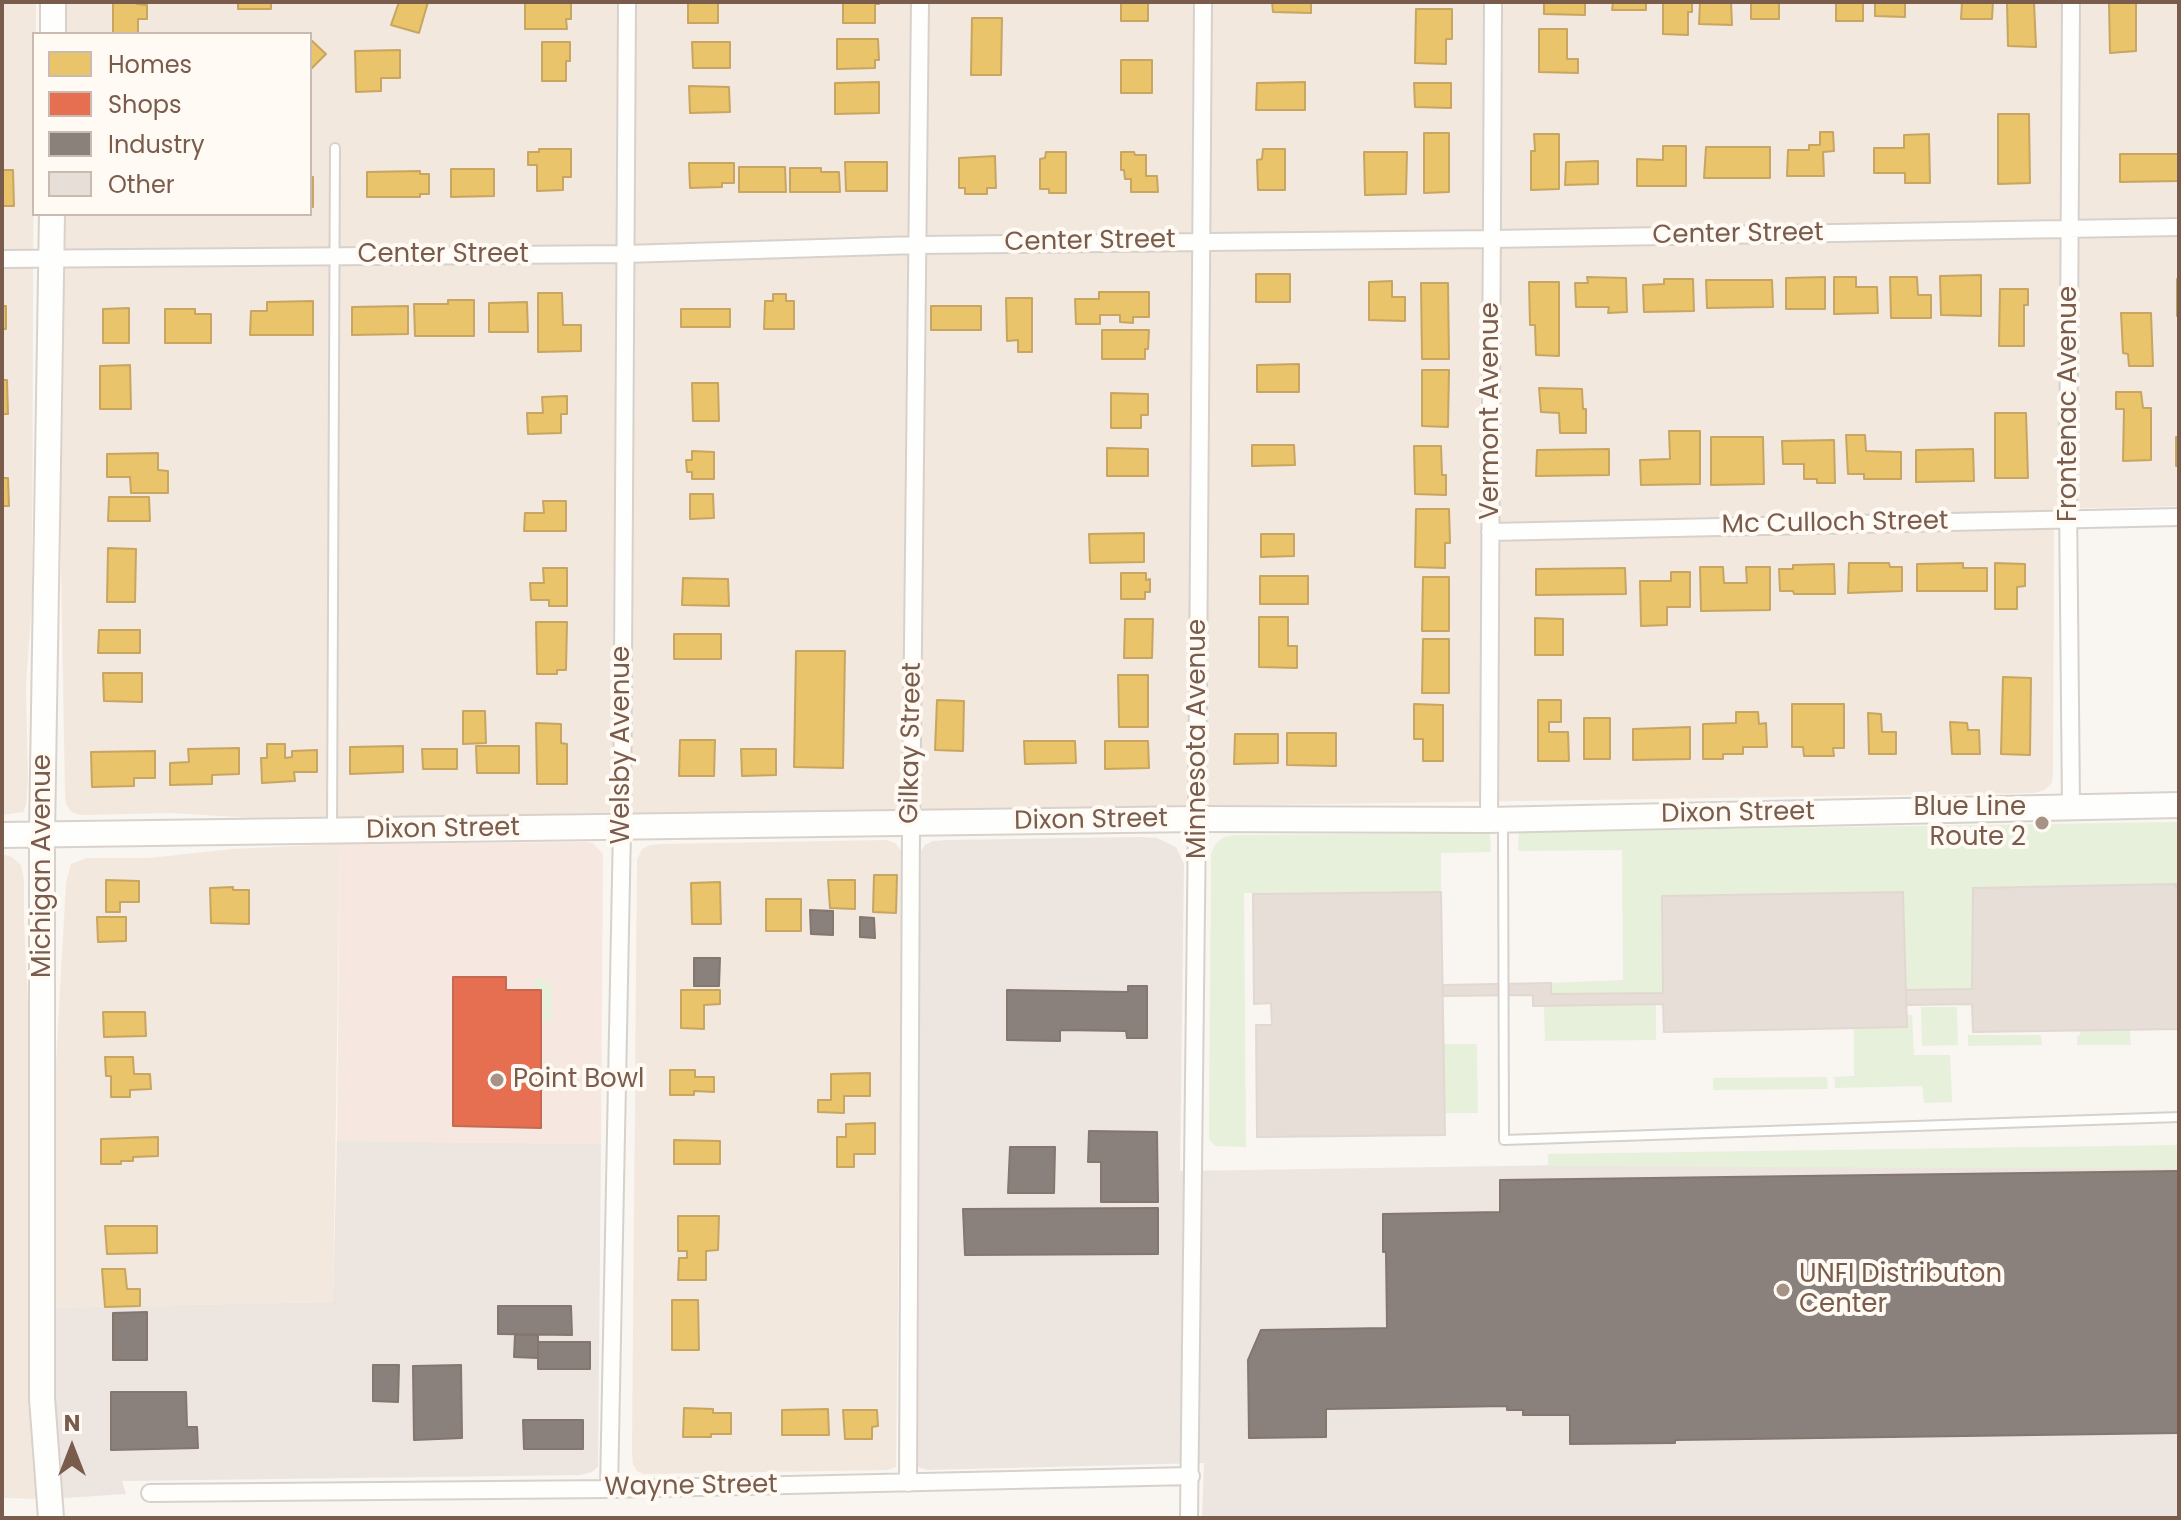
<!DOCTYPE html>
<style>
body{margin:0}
#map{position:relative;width:2181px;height:1520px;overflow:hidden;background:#f9f5f0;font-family:Poppins,sans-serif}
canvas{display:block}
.frame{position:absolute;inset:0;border:4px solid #7a5c4d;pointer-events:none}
.legend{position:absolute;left:32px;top:32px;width:280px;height:184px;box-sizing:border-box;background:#fffaf3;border:2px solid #cabbb1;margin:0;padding:10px 14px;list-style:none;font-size:24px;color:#7a5c4d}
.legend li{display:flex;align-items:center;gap:16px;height:40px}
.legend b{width:40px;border:2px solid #cabbb1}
.north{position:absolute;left:32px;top:1408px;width:80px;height:80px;-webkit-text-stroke:6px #fffaf3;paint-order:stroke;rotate:0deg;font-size:22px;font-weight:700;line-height:32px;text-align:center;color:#7a5c4d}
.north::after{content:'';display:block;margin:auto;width:28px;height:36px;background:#7a5c4d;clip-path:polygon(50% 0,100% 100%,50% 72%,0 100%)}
</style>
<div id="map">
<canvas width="2181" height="1520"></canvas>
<div class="frame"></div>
<ul class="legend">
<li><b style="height:22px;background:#e9c46a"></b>Homes</li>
<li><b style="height:22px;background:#e76f51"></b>Shops</li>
<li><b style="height:22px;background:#8a817c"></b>Industry</li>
<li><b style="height:22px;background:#e6ded7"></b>Other</li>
</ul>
<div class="north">N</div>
</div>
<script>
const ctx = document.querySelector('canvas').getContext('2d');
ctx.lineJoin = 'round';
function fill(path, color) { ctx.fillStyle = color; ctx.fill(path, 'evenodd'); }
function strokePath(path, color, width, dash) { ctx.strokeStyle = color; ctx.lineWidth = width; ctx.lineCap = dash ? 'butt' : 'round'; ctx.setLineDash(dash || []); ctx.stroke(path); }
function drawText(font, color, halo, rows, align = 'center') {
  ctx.font = font + ' Poppins,sans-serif'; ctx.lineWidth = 8; ctx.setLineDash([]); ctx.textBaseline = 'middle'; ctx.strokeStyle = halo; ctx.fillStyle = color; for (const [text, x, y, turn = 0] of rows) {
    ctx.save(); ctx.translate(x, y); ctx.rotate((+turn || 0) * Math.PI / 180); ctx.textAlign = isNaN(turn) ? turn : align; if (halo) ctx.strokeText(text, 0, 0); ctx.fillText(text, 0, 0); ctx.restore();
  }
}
const residential = new Path2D(`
 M2,2H36V34H34L32,600L26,686L28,781L26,805L23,812L2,815Z
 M62,2H2179V506L2054,509L2053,772L2052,783L2045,790L2034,793L366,819H269L172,813L81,815L71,812L66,804L65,792L61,568V214H310V34H62Z
 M886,840L895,843L902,852L903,861L896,1467L887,1470L644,1474L637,1471L633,1464L632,1450L637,860L642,849L650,845L663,844Z
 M340,844L333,1302L43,1308L49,1499L2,1498V854L12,857L21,865L24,880V923L43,1297L66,883L71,864L87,858H149L232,849Z`);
const commercial = new Path2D(`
 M587,842L593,843L603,854L601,1144L337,1141L340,844Z`);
const industrial = new Path2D(`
 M1140,837L1157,838L1176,847L1184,864L1180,1171L1764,1162L2179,1160V1518H1202L1204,1463L928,1470L920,1468L915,1464L912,1447L921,851L925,845L933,841L948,840Z
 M337,1141L601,1144L598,1467L592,1472L580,1475L122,1481L126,1494L49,1499L42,1308L333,1302Z`);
const green = new Path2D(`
 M2179,822V889H2176V884L1973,888L1972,989L1906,990L1903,892L1662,896L1663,993L1551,994V983L1623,980L1622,850L1518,851L1519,832Z
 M1490,833L1491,852L1441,853V892L1244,893L1246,1147L1215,1146L1209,1139L1211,855C1215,841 1222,836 1236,835Z
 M534,980H544L552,985L551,1023L541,1020V990H534Z
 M1656,1004V1040L1545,1041L1544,1006Z
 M1921,1007H1957L1958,1045L1922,1046Z
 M1906,1015H1912L1914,1055H1950L1952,1102L1924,1103L1922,1086L1835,1088L1834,1077L1854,1076V1028Z
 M2130,1030L2131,1045H2077V1036L2080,1035V1031Z
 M1968,1035H2041L2042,1045L1968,1046Z
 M1444,1044H1477L1478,1113H1445Z
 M1827,1077L1828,1089L1713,1090V1078Z
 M2179,1145V1169L1548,1166V1154Z`);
const homes = new Path2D(`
 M113,2H137V4L147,5V19H138V34H113Z
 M238,2H271V9H238Z
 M399,2H428L419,33L391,25Z
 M525,2H571V19H566L567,29H525Z
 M688,2H718V23H688Z
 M843,2H879V4H875V23H843Z
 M1121,2H1148V21H1121Z
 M1272,2H1311V13L1273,12Z
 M1544,2H1585V15L1544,14Z
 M1613,2H1646V10H1612Z
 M1663,2H1692V12H1688V35L1663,34Z
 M1700,2H1731L1732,25L1699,24Z
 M1751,2H1779V19H1751Z
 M1836,2H1863V21H1836Z
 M1875,2H1905V17L1875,16Z
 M1962,2H1993L1992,19H1961Z
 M2007,2H2034L2036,47L2008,46Z
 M2109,2H2136V51L2110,53Z
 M1416,9H1452V39H1446V64L1415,63Z
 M972,18H1002L1001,75H971Z
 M1539,29H1567V59H1578V73L1539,72Z
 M310,39L326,54L310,70Z
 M837,39H878L879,60H875V68L837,69Z
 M542,42H570V61H566V81H542Z
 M692,42H730V68H693Z
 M400,50V78H381V91L356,92L355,51Z
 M1121,60H1152V93H1121Z
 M879,82V113L835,114V83Z
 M1305,82V110H1256L1257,83Z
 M1414,83H1451V108L1415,107Z
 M689,86L729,87L730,112L690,113Z
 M1998,114H2029L2030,183L1998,184Z
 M1820,132H1833L1834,151L1823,152L1824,176H1787L1788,150H1809V145H1820Z
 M1424,133H1449V192L1424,193Z
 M1534,134H1559V189L1531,190V151H1535Z
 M1929,134L1930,183H1905V173H1874V148H1904V135Z
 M1663,146H1686V186H1637V159L1663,160Z
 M1706,147H1770V178H1704Z
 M539,149H571V177H563V190L537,191V165H528V152H539Z
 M1263,149H1285V190H1258L1257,160L1262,159Z
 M1046,152H1066V193H1049V189H1040V159L1045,158Z
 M1121,152H1134L1135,155H1146V176H1157L1158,192H1131V179H1125L1124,170H1121Z
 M1364,152H1407L1406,194L1365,195Z
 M2120,154H2178L2179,181L2120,182Z
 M995,156L996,188H987V194H965V188H959V158Z
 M1598,161V184L1565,185L1566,162Z
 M845,162H887V191H846Z
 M689,163H734V183H722V187L690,188Z
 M739,167H785L786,192H739Z
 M790,168H821V172H839L840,192H790Z
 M451,169H494V196L451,197Z
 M2,170H13L14,206H2Z
 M420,171V174H429V194H420V197H367V172Z
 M310,177H313V207H310Z
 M1256,274H1290V302H1256Z
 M1981,275V316L1941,315L1940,276Z
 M1587,277L1626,278L1627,312L1608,313L1609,307H1576L1575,283H1588Z
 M1825,277V309H1786V278Z
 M1834,277H1856V287H1877L1878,313L1834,314Z
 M1890,277H1917L1918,295H1931V318H1891Z
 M1664,279H1693L1694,311L1644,312L1643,285L1664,284Z
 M2177,279H2179V316H2177Z
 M1706,280H1772L1773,307L1707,308Z
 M1392,281V297H1405V321L1369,320V282Z
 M1529,282H1559V356L1536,355L1535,325H1530Z
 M1421,283H1448L1449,359H1422Z
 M2000,289H2028V305H2024V346H1999Z
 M1099,292H1149V317H1133V323L1120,322V315H1100V324H1076L1075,299H1099Z
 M538,293H562L563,325H581V351L538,352Z
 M773,294H786V301H794V329H764L765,301H773Z
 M1006,298H1032V352H1018V340L1007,341Z
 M448,300H474V336H415L414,304H448Z
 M313,301V335H250L251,311H267V302Z
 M527,302L528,332H489V303Z
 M2,306H6V329H2Z
 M408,306V334L352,335V307Z
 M931,306H981V330H931Z
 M129,308V343H103V309Z
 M165,309H195V314H211V343H165Z
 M681,309H730V327H681Z
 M2121,313H2151L2153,366H2129L2128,354L2123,353Z
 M1102,330H1149L1148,349H1145V359H1102Z
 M1299,364V392H1257V365Z
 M130,365L131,409H100V366Z
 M1422,370H1449L1448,427L1422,426Z
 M2,380H7L8,414H2Z
 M692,383H718L719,421H693Z
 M1539,388L1582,389L1583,409H1586V433H1560L1559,413L1541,412Z
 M2116,392H2141L2143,408H2151V460L2123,461L2124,409H2116Z
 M1111,393L1148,394V415H1141V428H1111Z
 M567,396V414H561V433L528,434L527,413H543L542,397Z
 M1995,413H2026L2028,478H1995Z
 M1669,431H1700V484L1641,485L1640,460L1670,459Z
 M1846,435H1865L1866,451L1901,452V479H1864V474H1848Z
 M1711,437H1763L1764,484L1711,485Z
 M2176,437H2179V466H2176Z
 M1834,440L1835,483H1817V479H1804V464H1783L1782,441Z
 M1252,445H1294L1295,465L1252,466Z
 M1414,446H1441L1442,475H1446V495L1415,494Z
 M1107,448L1148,449V476H1107Z
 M1609,449V475L1536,476L1537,450Z
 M1973,449L1974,481L1916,482V450Z
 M692,451L714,452V479H692V472H687L686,460H692Z
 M158,453V470L168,471V493H131L130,477H107V454Z
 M2,478H8L9,506H2Z
 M690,494H713L714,518L690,519Z
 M109,497H149L150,521H108Z
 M543,501H566V531H524L525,513H544Z
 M1416,509H1449L1450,543H1445V568L1415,567Z
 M1144,533V562L1090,563L1089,534Z
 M1261,534H1294V556L1261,557Z
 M108,548L136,549L135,602H107Z
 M1849,563H1889L1890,567H1902V591L1848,593Z
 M1963,563V568H1987V591H1917V564Z
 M1995,563L2025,564V586L2017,587V609H1995Z
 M1834,564L1835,594H1794L1793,591H1780L1779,569H1793V565Z
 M1700,567H1723L1724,583H1747L1746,567H1770V610L1701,611Z
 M543,568H567V606H549V600H531L530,583H544Z
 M1625,568L1626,594L1536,595V569Z
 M1671,572H1690V607H1667V625L1641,626L1640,581H1671Z
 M1121,573H1146V580L1150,579V592H1145V599H1121Z
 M1260,576H1308V604H1260Z
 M1423,577H1449V631H1422Z
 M683,578L728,579L729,606L682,605Z
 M1259,617H1288V646H1297V668L1259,667Z
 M1535,618L1563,619V655H1535Z
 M1125,619H1153L1152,658H1124Z
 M536,622H567L566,670H557V674H537Z
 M99,630H140V653H98Z
 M674,634H721V659H674Z
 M1423,639H1449V693H1422Z
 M796,651H845L843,768L794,767Z
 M103,673H142V702L104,701Z
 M1118,675H1148V727H1119Z
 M2003,677L2031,678L2030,755L2001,754Z
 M937,700L964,701L963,751L935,750Z
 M1538,700H1561V722H1549V732H1568L1569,761H1538Z
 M1414,704L1443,705V761H1423V739H1414Z
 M1792,704H1844V748H1833L1834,756H1804L1803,747H1792Z
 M463,711H485L486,743L463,744Z
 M1736,712H1758L1759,724L1766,723L1767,747H1743V754H1723V759H1703V724L1736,723Z
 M1868,713L1881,714L1882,732H1896V754H1869Z
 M1584,718H1610V759H1584Z
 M1950,722L1967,723L1968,730H1979L1980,754H1952Z
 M536,723L561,724V743L567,744V784H537Z
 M1690,727V759L1633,760V729Z
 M1287,733H1336V766L1287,765Z
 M1235,734H1278V763L1234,764Z
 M680,740H715L714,776H679Z
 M1024,741H1075L1076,763L1025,764Z
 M1105,741H1148L1149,768L1105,769Z
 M267,744H285V758L292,757V751L317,750V772H294L295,781L262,783L261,758H267Z
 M403,746V772L350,774V747Z
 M476,746H519V773H477Z
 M239,748V774L212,775V784L170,785V763L189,762L188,749Z
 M422,749H457V769H423Z
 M741,749H776V775L742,776Z
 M155,751V778H134V786L92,787L91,752Z
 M874,875H897L896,913L873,912Z
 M106,880L139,881V902H120V912H106Z
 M828,880H855V909L830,908Z
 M720,882L721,924H692L691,883Z
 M233,887V890H249V924L211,923L210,888Z
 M766,899H801V931H766Z
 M97,917H126V941L98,942Z
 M681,990H720V1004L704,1005V1029L681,1028Z
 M103,1012H145L146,1036L104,1037Z
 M105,1057H133L134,1074H150L151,1089L130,1090V1097H111V1076H106Z
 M670,1070H695V1077H714V1092L694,1091V1095H670Z
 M870,1073V1096H844V1113L818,1112V1100H831V1074Z
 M875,1123V1154H854V1167H837V1137H846V1124Z
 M158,1137V1156L133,1157V1161H121V1164H101V1139Z
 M674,1140L720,1141V1164H674Z
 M678,1216H719L718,1250L706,1251V1280H678L679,1258H687V1251H678Z
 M105,1226H157V1253L107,1254Z
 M102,1269H125L127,1289H140V1306L105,1307Z
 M672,1300H698L699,1350H672Z
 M684,1408L713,1409V1413H731V1434H711V1437H683Z
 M828,1409L829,1435H782V1410Z
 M843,1410H877L878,1426L872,1427V1439H845Z`);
const shops = new Path2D(`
 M453,977H506V990H541V1128L453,1126Z`);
const industry = new Path2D(`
 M810,910L833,911V935L811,934Z
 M860,917L874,918L875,938L860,937Z
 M694,958H720L719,986H694Z
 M1128,986H1147V1038H1127L1126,1031L1060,1030V1041L1007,1040V990L1128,992Z
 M1089,1131L1157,1132L1158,1202H1101V1162H1088Z
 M1010,1147H1055L1054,1193H1008Z
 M2179,1171V1433L1675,1440V1443L1570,1444V1415H1523V1410H1507V1406L1326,1409V1437L1249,1438L1248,1360L1261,1330L1387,1328L1386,1252H1383V1214L1500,1212V1180Z
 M1158,1208V1254L965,1255L963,1209Z
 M498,1306H571L572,1335L498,1334Z
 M147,1312V1360H113V1313Z
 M515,1335H538V1358L514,1357Z
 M538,1342H590V1369H538Z
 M373,1365H399L398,1402L373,1401Z
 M461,1365L462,1438L414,1440L413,1366Z
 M111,1392H186L187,1427H197L198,1448L111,1450Z
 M523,1420H583V1449H524Z`);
const building = new Path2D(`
 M2176,884V889H2179V1029L1973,1032L1972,1004L1906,1005V990L1972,989L1973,888Z
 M1441,892L1445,1135L1257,1137L1256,1025H1272L1271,1003L1254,1004L1253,894Z
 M1903,892L1907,1027L1664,1032L1663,1004L1533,1006V995L1443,996V985L1551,983V994L1663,993L1662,896Z`);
const lane = new Path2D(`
 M1503,824L1504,1140L2179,1117
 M332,827L335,148`);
const street = new Path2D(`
 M2,259L625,254L918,245L1492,239L2179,227
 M1490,532L2179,517
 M2071,806L2068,501L2071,2
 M1489,820L1493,2
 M908,1483L911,824L920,2
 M609,1489L622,828L627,2
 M150,1493L609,1489L1191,1476
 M1189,1518L1197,819L1203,2`);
const secondary = new Path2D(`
 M53,34V2
 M2,835L1197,819L1489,820L2179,805
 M51,1518L42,1398V834L52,214`);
const markers = [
 [2042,823,8,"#a69286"],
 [497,1080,8,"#a69286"],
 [1783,1290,8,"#a69286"]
];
const streetNames = [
 ["Center Street",1738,235,-1],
 ["Center Street",1090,242,-1],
 ["Center Street",443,255],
 ["Frontenac Avenue",2069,404,-90],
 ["Vermont Avenue",1491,411,-90],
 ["Mc Culloch Street",1835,524,-1],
 ["Minnesota Avenue",1198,739,-90],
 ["Gilkay Street",912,743,-89],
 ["Welsby Avenue",622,745,-90],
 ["Dixon Street",1738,814,-1],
 ["Dixon Street",1091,821,-1],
 ["Dixon Street",443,830,-1],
 ["Michigan Avenue",43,866,-90],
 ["Wayne Street",691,1487,-1]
];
const poiNames = [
 ["Blue Line",2026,808,"right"],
 ["Route 2",2026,838,"right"],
 ["Point Bowl",513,1080],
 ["UNFI Distributon",1799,1275],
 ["Center",1799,1305]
];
fill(residential, '#f2e8de');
fill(commercial, '#f6e8e1');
fill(industrial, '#ede5e0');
fill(green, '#e7f0db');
fill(homes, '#e9c46a');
strokePath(homes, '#c8a561', 2);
fill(shops, '#e76f51');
strokePath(shops, '#c66950', 2);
fill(industry, '#8a817c');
strokePath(industry, '#85766e', 2);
fill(building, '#e6ded7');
strokePath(building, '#e2d8d2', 2);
strokePath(lane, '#d7d1cb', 12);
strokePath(street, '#d7d1cb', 20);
strokePath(secondary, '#d9d2cb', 28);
strokePath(lane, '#fefefd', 8);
strokePath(street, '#fefefd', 16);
strokePath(secondary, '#fefefd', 24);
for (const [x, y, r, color] of markers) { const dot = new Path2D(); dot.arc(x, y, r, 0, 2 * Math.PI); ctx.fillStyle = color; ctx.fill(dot); strokePath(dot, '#fffaf3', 3); }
drawText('26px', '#7a5c4d', '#fffaf3', streetNames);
drawText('26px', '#7a5c4d', '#fffaf3', poiNames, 'left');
</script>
